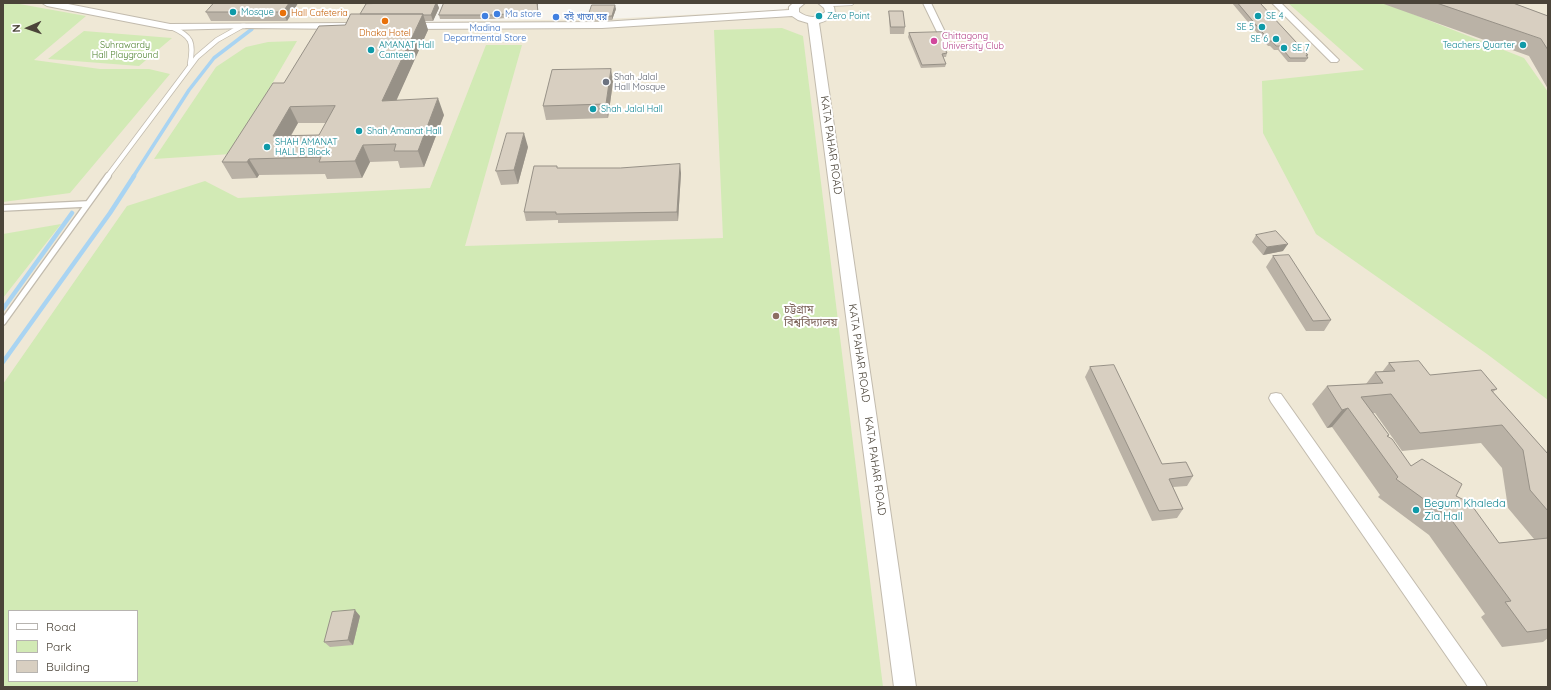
<!DOCTYPE html>
<meta charset="utf-8">
<style>
body{margin:0}
#map{position:relative;width:1551px;height:690px;overflow:hidden;background:#f6f3ec;font-family:Quicksand,sans-serif}
canvas{display:block}
.frame{position:absolute;inset:0;border:4px solid #4b4439;pointer-events:none}
.legend{position:absolute;left:8px;top:610px;width:130px;height:72px;box-sizing:border-box;background:#fff;border:1px solid #b7b4b0;margin:0;padding:5px 7px;list-style:none;font-size:12px;color:#4b4439}
.legend li{display:flex;align-items:center;gap:8px;height:20px}
.legend b{width:20px;border:1px solid #b7b4b0}
.north{position:absolute;left:8px;top:8px;width:40px;height:40px;-webkit-text-stroke:3px #fff;paint-order:stroke;rotate:268deg;font-size:11px;font-weight:700;line-height:16px;text-align:center;color:#4b4439}
.north::after{content:'';display:block;margin:auto;width:14px;height:18px;background:#4b4439;clip-path:polygon(50% 0,100% 100%,50% 72%,0 100%)}
</style>
<div id="map">
<canvas width="1551" height="690"></canvas>
<div class="frame"></div>
<ul class="legend">
<li><b style="height:5px;background:#fff"></b>Road</li>
<li><b style="height:11px;background:#d2eab5"></b>Park</li>
<li><b style="height:11px;background:#d8cfc1"></b>Building</li>
</ul>
<div class="north">N</div>
</div>
<script>
const ctx = document.querySelector('canvas').getContext('2d');
ctx.lineJoin = 'round';
function fill(path, color) { ctx.fillStyle = color; ctx.fill(path, 'evenodd'); }
function strokePath(path, color, width, dash) { ctx.strokeStyle = color; ctx.lineWidth = width; ctx.lineCap = dash ? 'butt' : 'round'; ctx.setLineDash(dash || []); ctx.stroke(path); }
function drawText(font, color, halo, rows, align = 'center') {
  ctx.font = font + ' Quicksand,"Noto Sans Bengali",sans-serif'; ctx.lineWidth = 4; ctx.setLineDash([]); ctx.textBaseline = 'middle'; ctx.strokeStyle = halo; ctx.fillStyle = color; for (const [text, x, y, turn = 0] of rows) {
    ctx.save(); ctx.translate(x, y); ctx.rotate((+turn || 0) * Math.PI / 180); ctx.textAlign = isNaN(turn) ? turn : align; if (halo) ctx.strokeText(text, 0, 0); ctx.fillText(text, 0, 0); ctx.restore();
  }
}
const education = new Path2D(`
 M3,3H420V22L605,19L784,10L794,3H1548V687H3ZM9,611H137V681H9Z`);
const green = new Path2D(`
 M3,3H14L86,16L34,60L100,69H149L170,74L70,193L3,202Z
 M1288,3H1385L1524,58L1548,92V400L1487,354L1316,234L1263,133L1262,81L1364,70Z
 M782,28L803,36L883,687H3V384L127,206L205,181L238,198L430,188L486,45H522L465,246L723,238L714,30ZM9,611H137V681H9Z
 M84,31L172,38L139,66L48,59Z
 M297,41L231,154L154,159L216,67L246,47L268,42Z
 M61,224L3,298V234Z`);
const streamFar1 = new Path2D(`
 M133,177L189,90L214,58L252,29`);
const stream = new Path2D(`
 M3,309L72,213
 M3,362L110,213L134,176`);
const serviceFar1 = new Path2D(`
 M826,4L851,3
 M171,27C192,36 194,42 190,64
 M107,177L197,57L217,40L242,26H245`);
const service = new Path2D(`
 M3,208L86,204
 M3,322L108,176`);
const minor = new Path2D(`
 M923,3H931L945,32L944,34H938Z
 M1272,3H1281L1337,58L1339,60L1337,62H1331Z
 M1276,393L1281,394L1484,681L1487,687H1468L1271,402L1269,398L1271,394Z`);
const tertiary = new Path2D(`
 M42,3H63L170,24L352,23L357,26L352,29L246,28L170,30L47,6Z
 M793,3H805L799,8V12C807,18 817,19 825,12L824,8L818,3H830L834,7L835,13C831,19 826,21 819,23L916,687H894L808,23L798,20L792,16L602,28L406,29L401,26L406,23L602,22L789,10V7Z`);
const wall = new Path2D(`
 M298,3L287,21H211L206,12Z
 M396,3H437L439,8L433,21H425L428,30L396,100L444,115L424,167L400,168L398,161L370,162L362,178L327,179L325,174L259,175L257,178L232,179L222,162L284,83L360,14ZM298,123H326L319,135L291,136Z
 M444,3H538V16L492,19H440L439,15Z
 M1232,3H1260L1308,55L1307,57L1308,58L1305,62H1288L1278,50H1274L1270,46H1268Z
 M1381,3H1513L1548,16V89L1529,56Z
 M616,9L612,20L589,21L588,17Z
 M889,11L905,27L904,34H890L889,17Z
 M909,33L951,46V50H945L947,53L946,57H943L946,64L945,67L921,68L908,37Z
 M613,82L608,118L546,120L543,106Z
 M528,147L518,184L501,185L496,171Z
 M558,168L681,173L678,221L558,223V220L526,221L524,212Z
 M1256,235L1283,251L1263,255L1252,242Z
 M1273,256L1331,320L1324,331H1306L1266,267Z
 M1389,363L1430,375L1497,389L1493,392L1548,454V638L1543,642L1502,647L1481,617L1485,614L1429,535L1378,497L1380,495L1332,427L1327,428L1312,404L1327,386L1366,384L1375,372H1382ZM1373,413H1375L1402,451L1481,443L1502,468L1508,508L1534,539L1499,543L1456,496L1411,466L1388,437L1389,435Z
 M1090,367L1162,464L1193,476L1187,486L1173,487L1183,509L1177,518L1152,521L1085,377Z
 M360,616L353,645L330,647L324,642Z`);
const shadedWall = new Path2D(`
 M289,3H298L287,21L283,12Z
 M436,3H437L439,8L433,21L431,15Z
 M537,3H538V16V12Z
 M615,5L616,9L612,20V16Z
 M423,14L428,30L389,117L382,101Z
 M611,69L613,82L608,118L606,104Z
 M438,98L444,115L424,167L418,151Z
 M290,107L298,123L281,152L273,136Z
 M524,133L528,147L518,184L514,170Z
 M363,145L370,162L362,178L355,161Z
 M249,159L259,175L257,178L247,162Z
 M680,164L681,173L678,221L677,212Z
 M1288,244L1283,251L1263,255L1267,247Z
 M1348,408L1332,427L1327,428L1342,410Z
 M355,610L360,616L353,645L348,640Z`);
const building = new Path2D(`
 M214,3H289L283,12H206Z
 M396,3H436L431,15H423V14H360L366,4Z
 M444,3H537L538,12L491,15H439Z
 M1238,3H1260L1308,55H1306L1308,58H1290L1280,46H1276L1272,41H1270Z
 M1437,3H1513L1548,16V50L1541,39Z
 M592,5H615L612,16L588,17Z
 M889,11H903L905,27H891Z
 M351,14H423L382,101L438,98L418,151H394L396,144L363,145L355,161L319,162L321,157L249,159L247,162H222L273,83H284L319,26L345,25ZM335,106L319,135L273,136L290,107Z
 M945,32L951,46L944,47L947,53L942,54L946,64L922,65L909,33Z
 M611,69L606,104L543,106L552,70Z
 M507,133H524L514,170L496,171Z
 M680,164L677,212L556,214V212H524L534,166H557V168H620Z
 M1276,231L1288,244L1267,247L1256,235Z
 M1289,255L1331,320L1313,321L1273,256Z
 M1419,361L1430,375L1481,370L1497,389L1491,390L1548,454V511L1530,490L1523,450L1502,425L1420,433L1391,394L1361,397L1389,435L1387,436L1392,439L1411,466L1422,459L1462,484L1456,496L1470,503L1499,543L1548,538V629L1527,632L1505,602L1511,601L1450,518L1396,479L1398,477L1348,408L1342,410L1327,386L1383,383L1375,372L1395,371L1389,363Z
 M1114,365L1162,464L1186,462L1193,476L1169,479L1183,509L1159,511L1090,367Z
 M355,610L348,640L324,642L332,612Z`);
const markers = [
 [233,12,4,"#0f9aa8"],
 [283,13,4,"#e8710a"],
 [497,14,4,"#3f7fe0"],
 [485,16,4,"#3f7fe0"],
 [819,16,4,"#0f9aa8"],
 [1258,16,4,"#0f9aa8"],
 [556,17,4,"#3f7fe0"],
 [385,21,4,"#e8710a"],
 [1262,27,4,"#0f9aa8"],
 [1276,39,4,"#0f9aa8"],
 [934,41,4,"#d1479c"],
 [1523,45,4,"#0f9aa8"],
 [1284,48,4,"#0f9aa8"],
 [371,50,4,"#0f9aa8"],
 [606,82,4,"#6b7280"],
 [593,109,4,"#0f9aa8"],
 [359,131,4,"#0f9aa8"],
 [267,147,4,"#0f9aa8"],
 [776,316,4,"#8d6e63"],
 [1416,510,4,"#0f9aa8"]
];
const farCulturenames = [
 ["Mosque",241,12],
 ["Zero Point",827,16],
 ["SE 4",1266,16],
 ["SE 5",1254,27,"right"],
 ["SE 6",1268,39,"right"],
 ["AMANAT Hall",379,45],
 ["Canteen",379,55],
 ["Teachers Quarter",1515,45,"right"],
 ["SE 7",1292,48],
 ["Shah Jalal Hall",601,109],
 ["Shah Amanat Hall",367,131],
 ["SHAH AMANAT",275,142],
 ["HALL B Block",275,152]
];
const farFoodnames = [
 ["Hall Cafeteria",291,13],
 ["Dhaka Hotel",385,33,"center"]
];
const farShopnames = [
 ["Ma store",505,14],
 ["বই খাতা ঘর",564,17],
 ["Madina",485,28,"center"],
 ["Departmental Store",485,38,"center"]
];
const farHotelnames = [
 ["Chittagong",942,36],
 ["University Club",942,46]
];
const farParknames = [
 ["Suhrawardy",125,45],
 ["Hall Playground",125,55]
];
const farWorshipnames = [
 ["Shah Jalal",614,77],
 ["Hall Mosque",614,87]
];
const streetNames = [
 ["KATA PAHAR ROAD",831,145,82],
 ["KATA PAHAR ROAD",859,353,82],
 ["KATA PAHAR ROAD",875,466,82]
];
const educationNames = [
 ["চট্টগ্রাম",784,310],
 ["বিশ্ববিদ্যালয়",784,323]
];
const cultureNames = [
 ["Begum Khaleda",1424,504],
 ["Zia Hall",1424,517]
];
fill(education, '#efe8d6');
fill(green, '#d2eab5');
strokePath(streamFar1, '#a9d4f2', 3.5);
strokePath(stream, '#a9d4f2', 4.5);
strokePath(serviceFar1, '#c2bbae', 6);
strokePath(service, '#c2bbae', 8);
strokePath(minor, '#c2bbae', 2);
strokePath(tertiary, '#c2bbae', 2);
strokePath(serviceFar1, '#fff', 4.5);
strokePath(service, '#fff', 5.5);
fill(minor, '#fff');
fill(tertiary, '#fff');
fill(wall, '#bab2a6');
fill(shadedWall, '#979187');
fill(building, '#d8cfc1');
strokePath(building, '#979187', 1);
for (const [x, y, r, color] of markers) { const dot = new Path2D(); dot.arc(x, y, r, 0, 2 * Math.PI); ctx.fillStyle = color; ctx.fill(dot); strokePath(dot, '#fff', 1.5); }
drawText('9px', '#0d838f', '#fff', farCulturenames, 'left');
drawText('9px', '#c56008', '#fff', farFoodnames, 'left');
drawText('9px', '#366cbe', '#fff', farShopnames, 'left');
drawText('9px', '#b23c85', '#fff', farHotelnames, 'left');
drawText('9px', '#4a7f2a', '#fff', farParknames);
drawText('9px', '#5b616d', '#fff', farWorshipnames, 'left');
drawText('11px', '#4b4439', '#fff', streetNames);
drawText('11px', '#785e54', '#fff', educationNames, 'left');
drawText('11px', '#0d838f', '#fff', cultureNames, 'left');
</script>
